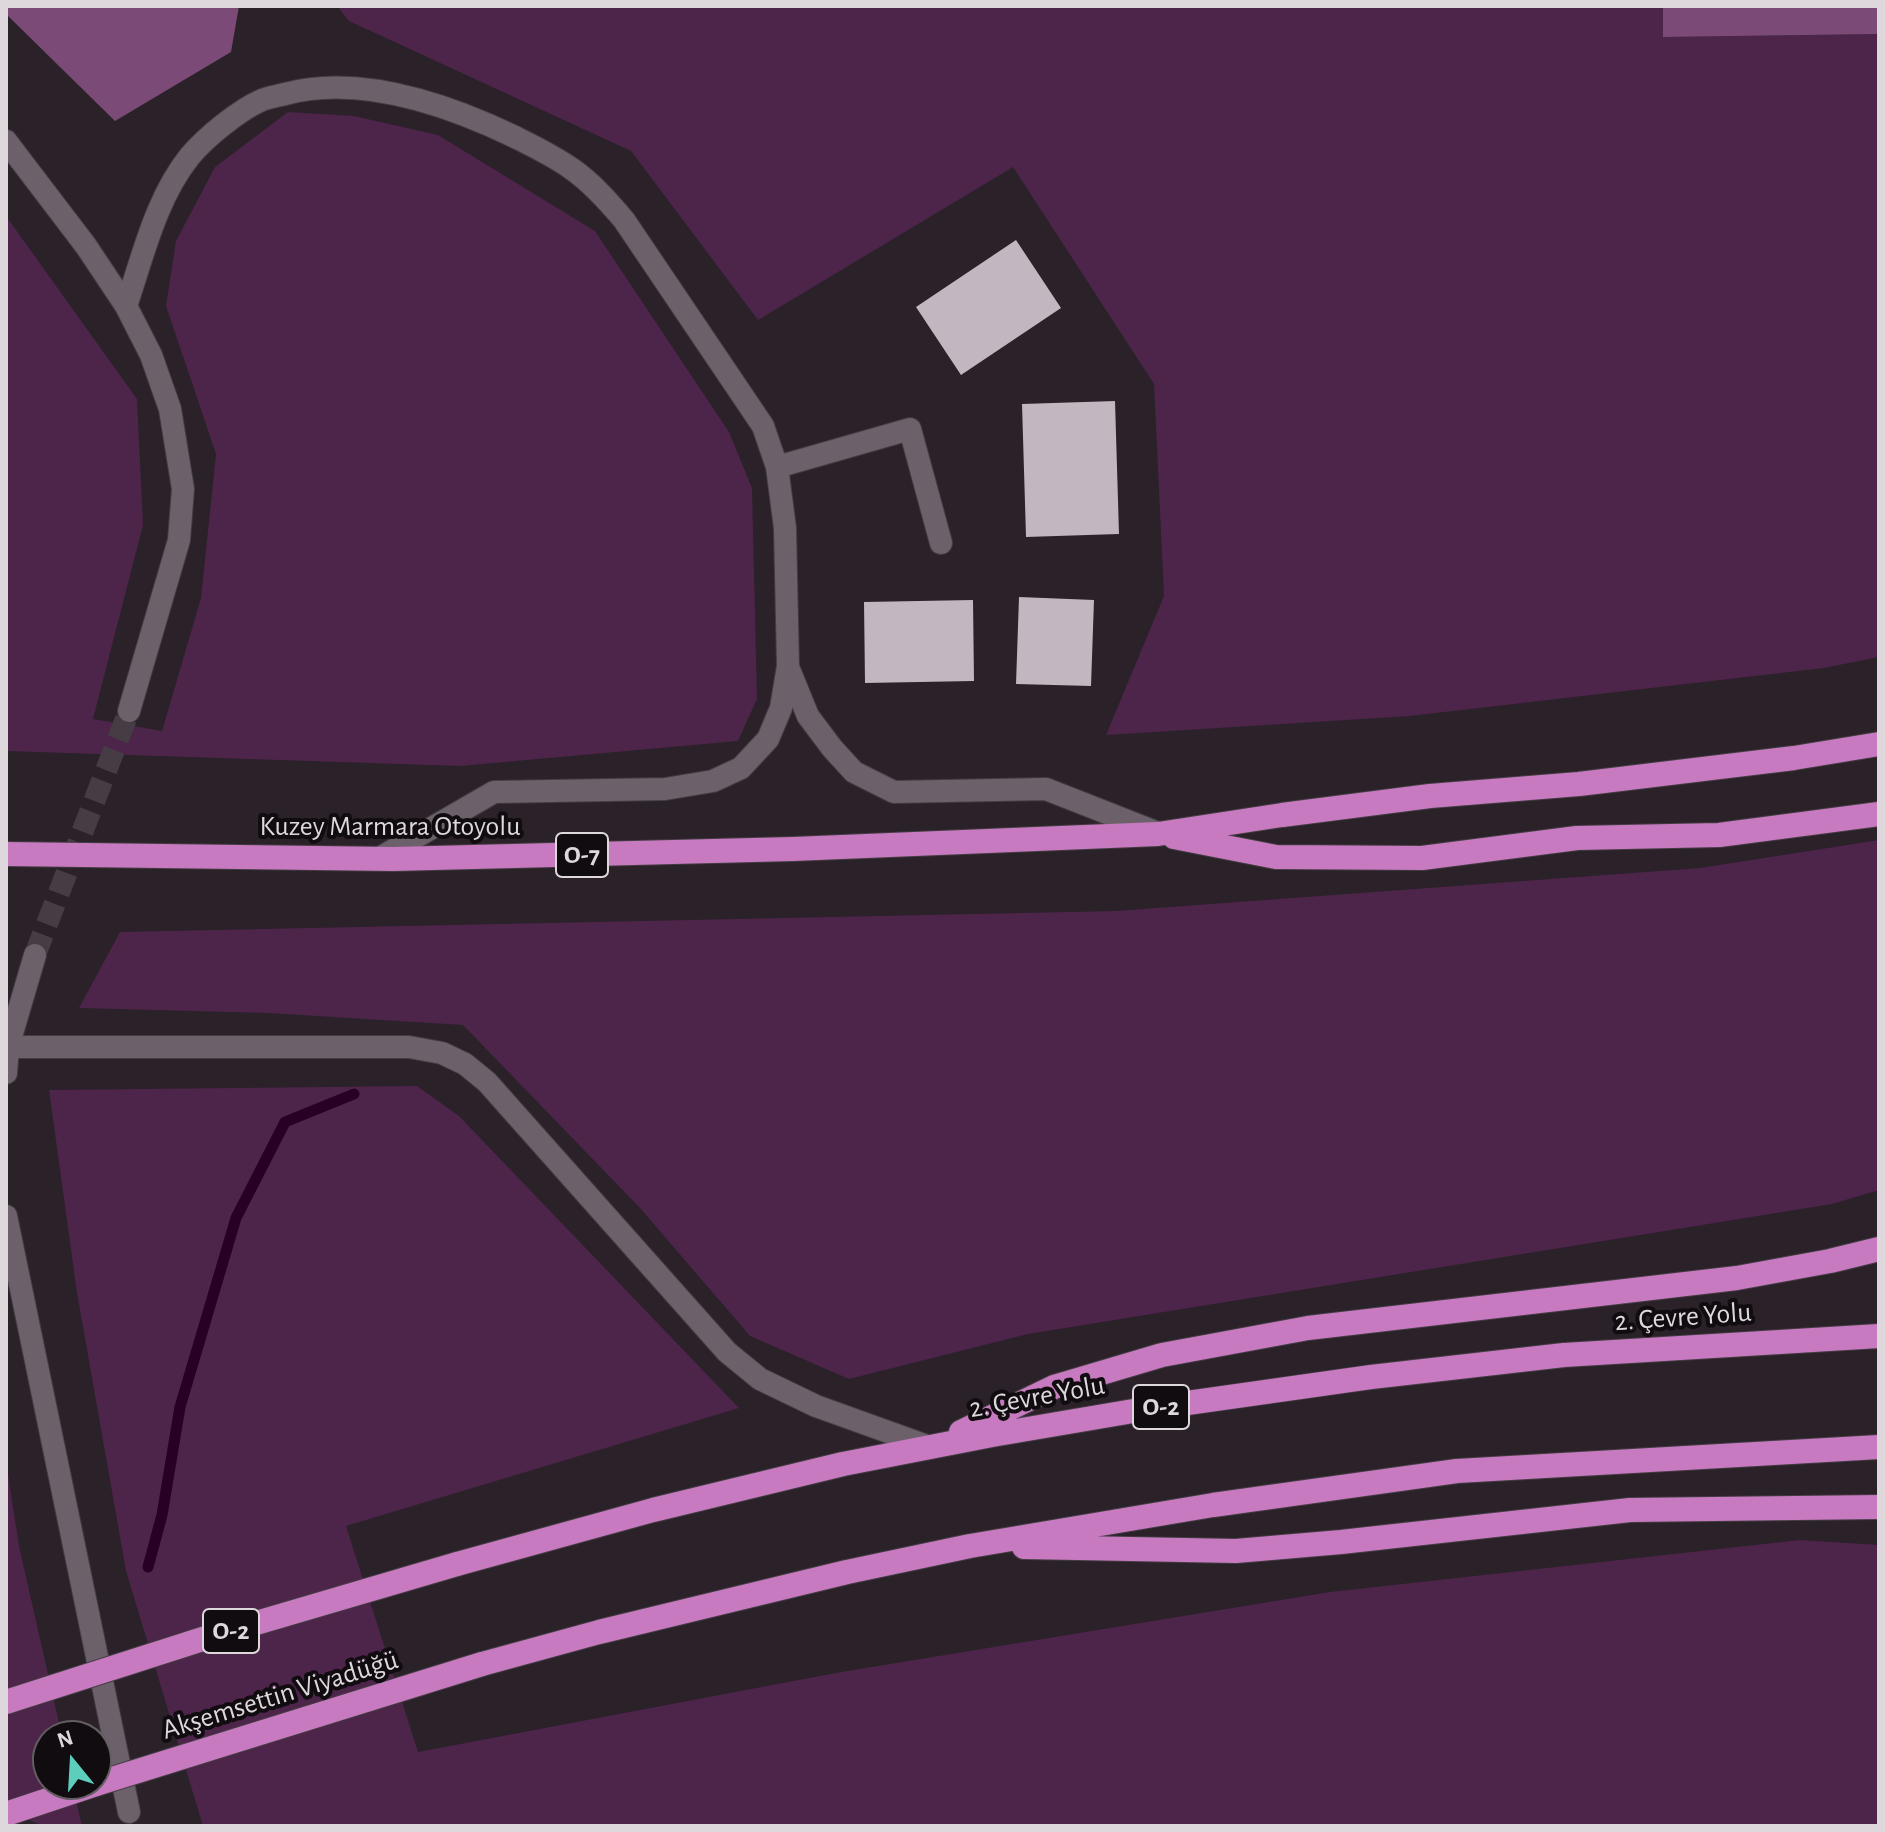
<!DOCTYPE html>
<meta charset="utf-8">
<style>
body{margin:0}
#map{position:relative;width:1885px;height:1832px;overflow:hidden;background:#2a2129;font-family:"Alegreya Sans",sans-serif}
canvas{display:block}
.frame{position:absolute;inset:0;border:8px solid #ded8dd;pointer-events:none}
.north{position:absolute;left:32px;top:1720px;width:80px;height:80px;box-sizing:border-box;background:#100c10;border:2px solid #625e62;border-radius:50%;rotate:342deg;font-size:22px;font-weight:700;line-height:32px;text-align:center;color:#ded8dd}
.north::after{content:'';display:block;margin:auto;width:28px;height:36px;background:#5ccebb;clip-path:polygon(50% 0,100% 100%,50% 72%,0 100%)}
</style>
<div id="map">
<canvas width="1885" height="1832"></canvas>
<div class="frame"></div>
<div class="north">N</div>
</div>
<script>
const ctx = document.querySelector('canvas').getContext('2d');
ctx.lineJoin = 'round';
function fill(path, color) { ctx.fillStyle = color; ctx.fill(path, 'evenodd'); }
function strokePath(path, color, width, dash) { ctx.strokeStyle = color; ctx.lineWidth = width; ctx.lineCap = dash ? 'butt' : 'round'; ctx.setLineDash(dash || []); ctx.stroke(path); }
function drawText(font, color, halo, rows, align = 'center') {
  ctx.font = font + ' "Alegreya Sans",sans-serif'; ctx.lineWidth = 8; ctx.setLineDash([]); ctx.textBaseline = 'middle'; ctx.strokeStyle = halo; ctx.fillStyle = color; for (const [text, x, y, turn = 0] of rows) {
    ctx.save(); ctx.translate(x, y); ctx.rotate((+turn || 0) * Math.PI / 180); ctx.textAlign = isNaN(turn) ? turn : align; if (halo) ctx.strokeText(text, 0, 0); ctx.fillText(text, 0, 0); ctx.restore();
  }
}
const green = new Path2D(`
 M337,6H1663L1664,37L1879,34V657L1824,668L1410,716L1106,735L1164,596L1154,384L1013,167L758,320L631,151L349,21Z
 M288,112L354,116L438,135L595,231L729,432L752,488L757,699L738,741L460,766L6,751V216L137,399L143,525L93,719L162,731L201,598L216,454L166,306L176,241L215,167Z
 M1879,840V1190L1832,1204L1028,1334L849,1379L750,1336L640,1208L463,1025L269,1013L79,1008L120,932L1116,911L1700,868Z
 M417,1086L459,1116L739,1408L346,1526L418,1752L841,1672L1330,1592L1800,1540L1879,1545V1826H203L126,1571L77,1293L49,1090Z
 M6,1461L19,1546L62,1736H48V1784H72L82,1826H44L6,1811Z`);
const forest = new Path2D(`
 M6,6H239L231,52L115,121L6,14Z
 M1663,6H1879V34L1663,37Z`);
const stream = new Path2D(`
 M148,1567L162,1515L180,1407L236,1218L285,1122L354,1094`);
const building = new Path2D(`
 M1016,240L1061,308L961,375L916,307Z
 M1115,401L1119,534L1026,537L1022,404Z
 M1019,597L1094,600L1091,686L1016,684Z
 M973,600L974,681L865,683L864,602Z`);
const minorTunnel = new Path2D(`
 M35,955L129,711`);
const service = new Path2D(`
 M6,141L86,246L126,306L151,355L170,409L183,489L179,540L129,711
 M126,306C143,256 156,198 190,156C206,137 239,110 262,100C269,97 277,96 285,94C359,74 446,104 513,136C533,146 554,156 572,169C592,183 608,201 624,220L763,426L777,467L785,528L788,666L781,708L768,739L741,768L713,781L665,789L494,792L378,859
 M777,467L910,429L941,543
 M788,667L808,716L832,748L854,772L894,792L1046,789L1158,833
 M8,1047H409L442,1053L465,1064L487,1082L727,1352L760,1379L816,1406L930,1447`);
const minor = new Path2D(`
 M6,1073L8,1047L35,955
 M6,1216L129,1812`);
const motorway = new Path2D(`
 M1174,837L1276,857L1422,858L1577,838L1719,835L1879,814
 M6,854L393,859L793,849L1158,834L1282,815L1430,796L1579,784L1794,758L1879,744
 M961,1432L1054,1387L1162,1355L1308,1328L1737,1278L1830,1261L1879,1249
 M1024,1547L1236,1551L1341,1542L1630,1510L1879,1507
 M457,1564L653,1510L843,1464L992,1435L1145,1409L1371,1377L1564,1355L1879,1336
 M482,1664L599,1632L847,1572L970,1546L1213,1505L1457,1471L1879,1447
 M6,1814L96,1784`);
const motorwayBridge = new Path2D(`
 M6,1702L212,1636L457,1564
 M96,1784L482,1664`);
const shields = [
 [582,855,52],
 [1161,1407,56],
 [231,1631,56]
];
const shieldNames = [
 ["O-7",582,855],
 ["O-2",1161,1407],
 ["O-2",231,1631]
];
const streetNames = [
 ["Kuzey Marmara Otoyolu",390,827],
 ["2. Çevre Yolu",1683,1317,-4],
 ["2. Çevre Yolu",1037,1397,-10],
 ["Akşemsettin Viyadüğü",280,1695,-17]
];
fill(green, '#4d244a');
fill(forest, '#7b4a76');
strokePath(stream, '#280026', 11);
fill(building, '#c2b6c0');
strokePath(minorTunnel, '#453c44', 22, [22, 11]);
strokePath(service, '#443c43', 24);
strokePath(minor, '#443c43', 24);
strokePath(motorway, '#443c43', 26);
strokePath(service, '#6c616b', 22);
strokePath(minor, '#6c616b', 22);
strokePath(motorway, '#c77abf', 24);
strokePath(motorwayBridge, '#443c43', 26, []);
strokePath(motorwayBridge, '#c77abf', 24);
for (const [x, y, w] of shields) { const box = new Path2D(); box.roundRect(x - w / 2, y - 22, w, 44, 6); ctx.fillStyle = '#100c10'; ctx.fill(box); strokePath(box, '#ded8dd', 2); }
drawText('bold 26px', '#ded8dd', null, shieldNames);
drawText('28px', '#ded8dd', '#100c10', streetNames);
</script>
